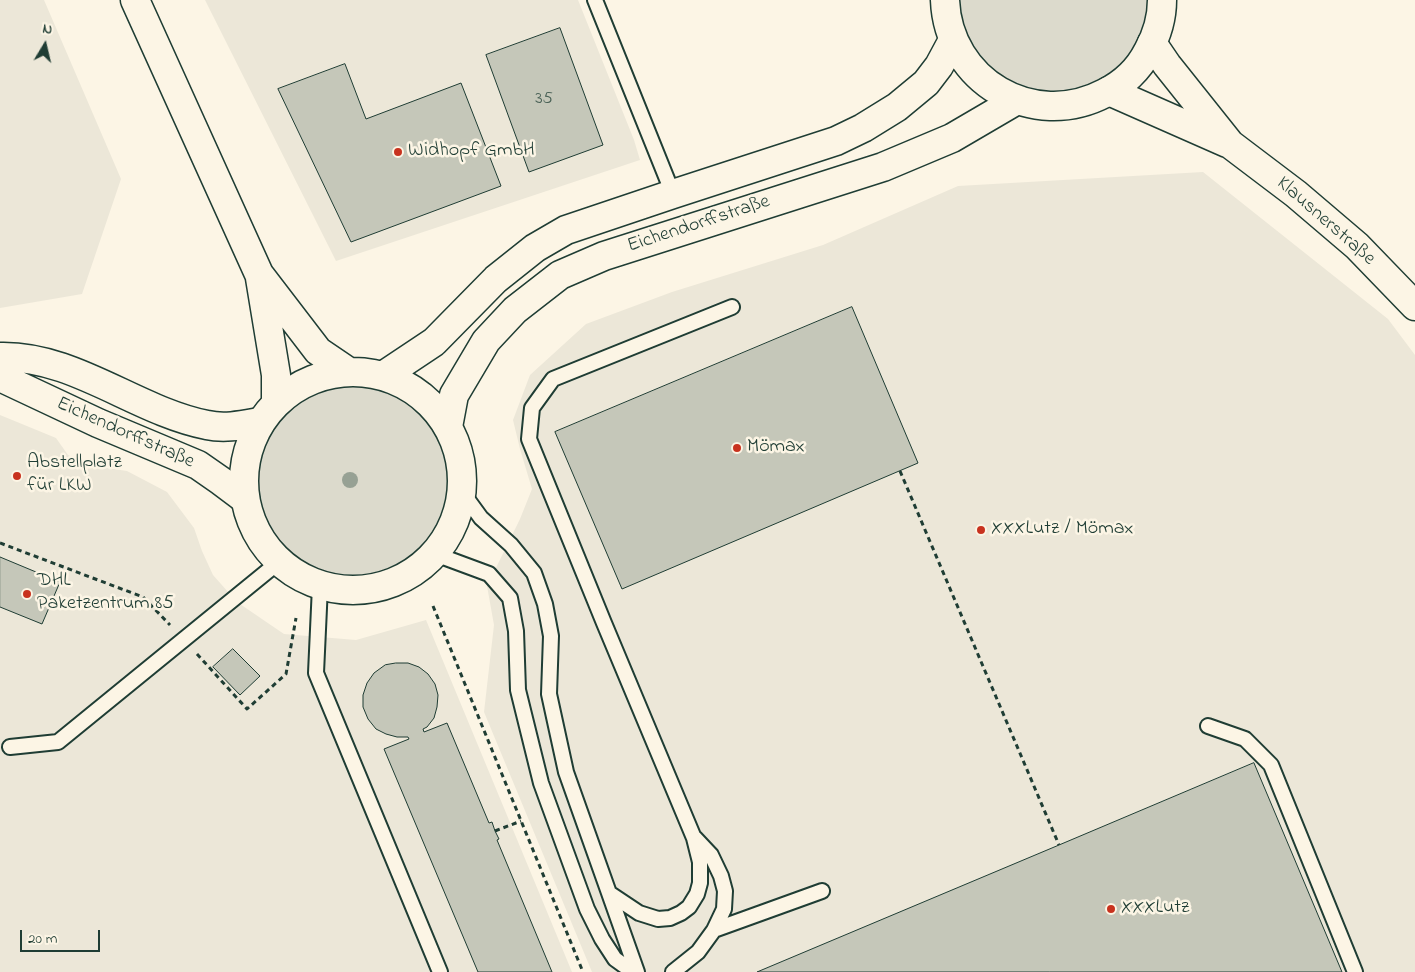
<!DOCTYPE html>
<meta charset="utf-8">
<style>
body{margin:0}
#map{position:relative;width:1415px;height:972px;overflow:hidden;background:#fcf5e5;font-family:"Indie Flower",sans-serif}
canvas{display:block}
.north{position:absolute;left:20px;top:20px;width:50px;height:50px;-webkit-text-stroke:4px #fcf5e5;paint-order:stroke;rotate:9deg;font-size:14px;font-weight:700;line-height:20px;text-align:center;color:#1f3d34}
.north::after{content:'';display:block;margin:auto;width:18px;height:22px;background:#1f3d34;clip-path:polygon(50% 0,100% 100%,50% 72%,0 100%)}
.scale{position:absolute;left:20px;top:930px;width:80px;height:22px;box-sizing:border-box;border:2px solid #1f3d34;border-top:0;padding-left:6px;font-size:15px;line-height:18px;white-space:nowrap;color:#1f3d34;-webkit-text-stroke:4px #fcf5e5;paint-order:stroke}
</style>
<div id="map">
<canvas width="1415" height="972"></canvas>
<div class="north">N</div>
<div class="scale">20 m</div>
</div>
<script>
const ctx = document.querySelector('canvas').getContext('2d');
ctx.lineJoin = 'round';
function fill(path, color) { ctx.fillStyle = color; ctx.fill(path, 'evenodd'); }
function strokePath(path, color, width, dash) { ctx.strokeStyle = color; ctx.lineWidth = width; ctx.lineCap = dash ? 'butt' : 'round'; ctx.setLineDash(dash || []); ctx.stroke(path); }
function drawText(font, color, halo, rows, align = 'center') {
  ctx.font = font + ' "Indie Flower",sans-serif'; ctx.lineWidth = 5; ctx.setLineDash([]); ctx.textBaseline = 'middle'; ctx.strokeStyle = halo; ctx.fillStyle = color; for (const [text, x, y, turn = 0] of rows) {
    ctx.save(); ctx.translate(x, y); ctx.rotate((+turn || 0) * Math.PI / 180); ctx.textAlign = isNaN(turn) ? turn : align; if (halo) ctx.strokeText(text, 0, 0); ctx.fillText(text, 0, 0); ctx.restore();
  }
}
const built = new Path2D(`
 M0,0H44L121,179L82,294L0,308Z
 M205,0H578L634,140L640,160L336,261Z
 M1203,172L1388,319L1415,355V972H592L484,712L494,625L487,586L520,519L532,489L520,449L513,420L530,375L586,324L672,292L823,245L958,186Z
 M0,415L56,438L68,455L94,466L127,471L167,492L194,528L202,551L213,575L237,602L284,634L356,640L426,620L572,972H0Z`);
const green = new Path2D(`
 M957,0H1150C1147,18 1144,35 1134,51C1100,99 1028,106 986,65C978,57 970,48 965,37C961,26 959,12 957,0Z
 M257 480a95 95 0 1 1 190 0a95 95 0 1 1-190 0Z`);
const building = new Path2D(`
 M560,28L603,145L529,172L486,55Z
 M345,64L366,119L461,83L501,186L351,242L278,89Z
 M852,307L918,463L622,589L555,432Z
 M0,557L60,582L42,624L0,607Z
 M233,649L260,676L240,695L213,667Z
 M396,663H408L419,667L428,674L435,684L438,695L437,707L434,718L427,727L423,729L424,732L447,723L489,823L492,822L495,831L499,839L497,840L552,972H478L384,749L409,739L408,737H397L386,734L376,729L368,719L363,707V695L367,683L374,673L385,665Z
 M1254,763L1342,972H757L1059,845Z`);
const path = new Path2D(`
 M900,471L1059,845
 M0,543L143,597L170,625
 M433,606L583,972
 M197,654L247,709L286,674L296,618
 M495,831L521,821`);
const service = new Path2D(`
 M595,0L673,194
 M462,492L481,518L511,545L534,573L545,604L551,636L549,694L566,772L609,893L639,913L658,919L670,918L681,913L689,907L697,894L700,883V862L694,838L604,623L529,439L532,408L553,379L732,307
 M435,554L489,574L510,598L516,631L518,690L541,783L587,909L602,939L615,959L633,972
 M320,586L316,673L440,972
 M1208,726L1245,739L1271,765L1355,972
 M10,747L58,742L280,561
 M695,838L711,855L721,876L725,891L724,909L714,930
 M609,893L637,972
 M673,972L698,952L714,930L822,891`);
const minor = new Path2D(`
 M1152,43L1167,65L1230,144L1296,194L1357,246L1415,306
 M1109,91L1227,143`);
const tertiary = new Path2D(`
 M0,357C74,355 136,411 207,425C225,429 243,425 260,422
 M0,377L98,423L198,465L221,481L245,499`);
const primary = new Path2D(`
 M135,0L259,274L318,351L349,372
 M945,0C948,81 1033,131 1105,93C1123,84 1139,69 1148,51C1157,35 1162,18 1162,0
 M260,278L276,375V403
 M244 481a109 109 0 1 1 218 0a109 109 0 1 1-218 0Z
 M383,376L434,342L496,279L535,248L566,230L673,194L836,141L863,128L897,107L926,83L939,66L953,40
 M448,427L454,395L486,341L515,310L560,275L604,256L883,167L952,138L1017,100`);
const trees = [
 [350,480]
];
const markers = [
 [398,152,5,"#c8321e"],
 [737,448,5,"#c8321e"],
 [17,476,5,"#c8321e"],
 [981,530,5,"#c8321e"],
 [27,594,5,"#c8321e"],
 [1111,909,5,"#c8321e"]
];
const numberNames = [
 ["35",544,100]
];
const poiNames = [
 ["Widhopf GmbH",408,152],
 ["Mömax",747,448],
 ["Abstellplatz",27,464],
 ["für LKW",27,487],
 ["XXXLutz / Mömax",991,530],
 ["DHL",37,582],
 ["Paketzentrum 85",37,605],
 ["XXXLutz",1121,909]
];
const streetNames = [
 ["Klausnerstraße",1325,222,41],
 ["Eichendorffstraße",699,225,-18],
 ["Eichendorffstraße",125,434,24]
];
fill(built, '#ece7d8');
fill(green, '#dcdacc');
fill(building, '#c5c7b9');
strokePath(building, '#1f3d34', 1);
strokePath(service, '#1f3d34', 18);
strokePath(minor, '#1f3d34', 31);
strokePath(tertiary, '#1f3d34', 31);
strokePath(primary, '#1f3d34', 31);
strokePath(path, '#1f3d34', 3, [5, 4]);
strokePath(service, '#fcf5e5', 14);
strokePath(minor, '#fcf5e5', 28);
strokePath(tertiary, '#fcf5e5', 28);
strokePath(primary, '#fcf5e5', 28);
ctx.fillStyle = '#97a194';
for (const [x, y] of trees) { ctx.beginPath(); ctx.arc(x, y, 8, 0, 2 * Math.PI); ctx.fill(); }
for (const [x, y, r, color] of markers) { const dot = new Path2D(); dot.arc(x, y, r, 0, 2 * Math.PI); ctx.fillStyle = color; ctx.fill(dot); strokePath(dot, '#fcf5e5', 2); }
drawText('18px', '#486055', null, numberNames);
drawText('20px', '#1f3d34', '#fcf5e5', poiNames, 'left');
drawText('20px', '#1f3d34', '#fcf5e5', streetNames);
</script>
